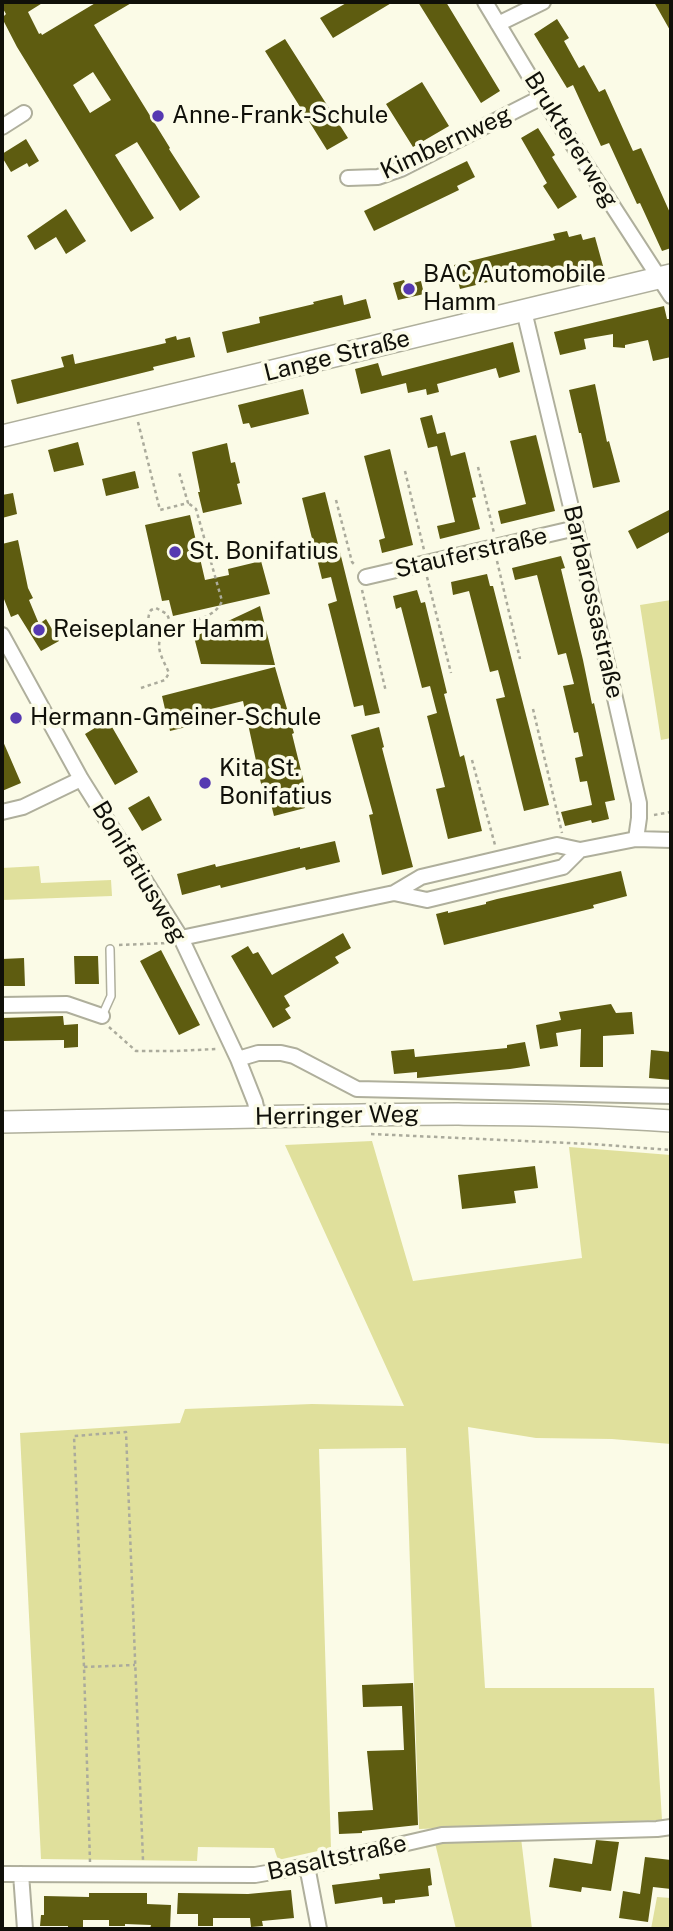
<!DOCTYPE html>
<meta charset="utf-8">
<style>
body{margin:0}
#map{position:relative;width:673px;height:1931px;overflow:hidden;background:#fbfbe7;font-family:"Public Sans",sans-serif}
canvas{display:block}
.frame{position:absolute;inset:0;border:4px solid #101009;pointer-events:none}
</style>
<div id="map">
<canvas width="673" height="1931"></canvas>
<div class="frame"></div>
</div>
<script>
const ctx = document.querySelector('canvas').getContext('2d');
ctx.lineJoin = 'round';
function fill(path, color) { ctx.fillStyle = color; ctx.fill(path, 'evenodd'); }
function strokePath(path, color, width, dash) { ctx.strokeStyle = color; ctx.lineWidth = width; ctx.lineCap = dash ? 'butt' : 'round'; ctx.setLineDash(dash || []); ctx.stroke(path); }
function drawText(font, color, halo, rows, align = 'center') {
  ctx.font = font + ' "Public Sans",sans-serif'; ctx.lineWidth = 7; ctx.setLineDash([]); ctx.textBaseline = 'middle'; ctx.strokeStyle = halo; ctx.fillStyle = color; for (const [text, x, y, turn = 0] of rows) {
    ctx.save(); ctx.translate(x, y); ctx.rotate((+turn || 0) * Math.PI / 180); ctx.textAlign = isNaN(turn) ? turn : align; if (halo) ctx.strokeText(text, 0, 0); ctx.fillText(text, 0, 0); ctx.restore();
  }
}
const green = new Path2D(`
 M671,600V738L661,740L640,605Z
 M39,866L41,883L111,880L112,896L2,900V868Z
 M372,1141L413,1281L582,1258L569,1147L671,1155V1444L612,1439L536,1438L468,1427L485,1688H654L662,1820L419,1829L406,1448L319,1449L331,1848L278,1860L274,1848L198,1847L197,1861L41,1859L20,1433L180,1423L185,1409L312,1404L404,1406L285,1145Z
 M521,1838L532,1929H456L435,1843L456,1839Z
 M657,1897L671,1898V1929H651Z`);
const building = new Path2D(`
 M2,2H44L28,12L39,34L41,33L42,35L97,2H133L94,25L170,148L169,149L200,197L180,211L137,142L115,155L154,218L131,232L17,47L2,18L6,14L2,7ZM93,72L111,100L90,113L73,85Z
 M348,2H393L333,38L320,18Z
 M418,2H446L500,91L481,103Z
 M654,2H671V32Z
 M557,19L569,38L564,41L579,68L584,65L599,92L605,89L633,151L641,148L671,215V248L662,251L640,203L637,204L609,143L601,146L573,85L567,88L534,34Z
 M285,39L348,138L327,150L265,51Z
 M422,82L449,126L413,147L386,104Z
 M538,128L555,155L552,157L577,197L558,209L543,186L547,183L521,138Z
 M26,139L39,161L29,167L27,163L11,172L2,157V154Z
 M467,161L475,177L457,186L459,190L374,231L364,211Z
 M66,209L86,241L66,254L56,237L35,250L27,236Z
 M567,231L569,237L581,234L583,240L595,237L603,266L551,280L548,267L460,289L454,265L555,240L553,234Z
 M404,280L406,285L421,281L424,294L398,300L393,283Z
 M342,295L344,305L366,299L371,318L227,353L222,332L260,323L259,317L314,304L313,302Z
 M664,306L667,319H671V357L653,361L648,340L625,345V348L613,347V334L584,339L586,349L560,355L554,332Z
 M176,336L177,340L190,337L195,357L153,367L154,370L17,404L11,380L64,367L61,357L73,354L75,364L166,343L165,339Z
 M513,342L520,372L499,378L496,368L437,384L439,392L427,395L426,389L408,393L406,383L361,394L355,369L378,363L382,376Z
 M595,384L607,442L609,441L620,482L593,488L581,433H579L569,390Z
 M303,389L309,414L251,428L249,423L243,424L238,405Z
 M432,415L437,434L445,432L451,456L465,452L476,497L472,498L480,529L440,539L437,526L455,522L437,446L428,448L420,418Z
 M536,435L555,511L501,524L498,511L526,504L510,441Z
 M78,442L84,465L54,472L48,450Z
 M227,443L231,463L235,462L240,483L237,484L242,504L203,513L198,492H200L192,452Z
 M390,449L413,545L382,553L379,540L385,538L364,456Z
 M135,471L139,488L106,496L102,479Z
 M325,492L380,713L365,716L363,705L354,707L328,604L337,601L331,577L322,579L302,498Z
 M13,493L17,514L2,518V495Z
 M671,509V531L637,549L628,531Z
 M190,515L205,580L229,575L228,569L261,561L270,594L173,616L169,600L162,601L145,525Z
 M18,540L28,588L33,598L29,600L39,624L46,619L59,641L41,651L18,614L11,617L2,594V544Z
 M561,556L565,568L561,569L583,660L592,704L594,703L615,800L605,802L609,819L592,823L591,820L565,826L561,812L592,805L587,781L580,782L575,758L583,756L578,732L574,733L563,686L574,684L566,653L558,655L537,575L515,580L512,568Z
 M487,574L490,586H493L549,805L524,811L496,699L505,697L498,670L490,672L469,591L453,595L451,582Z
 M417,590L421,603L425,602L447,693L444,694L460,757L464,755L482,831L448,839L436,789L445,787L427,716L437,713L430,686L422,688L401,607L396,609L393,596Z
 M260,606L275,665L201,664L194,637Z
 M275,667L294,733L292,734L306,791L302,792L305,808L274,816L270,800L265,802L243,701L211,709L214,720L170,731L162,696Z
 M108,720L138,772L115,785L85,734Z
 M379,727L384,747L382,748L413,867L382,875L369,815L373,814L351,735Z
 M2,739L21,783L2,791Z
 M149,796L162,820L142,831L128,808Z
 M335,841L340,862L306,870L305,867L221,888L220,885L182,895L177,874L215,864L216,867L300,847V849Z
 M621,871L627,896L593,905L594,908L444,945L436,914L448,911V913L452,912L486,904V902L497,899Z
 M343,933L351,948L335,957L339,963L284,996L290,1006L285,1009L291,1018L273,1028L231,956L248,946L253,954L258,952L272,975Z
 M161,950L200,1025L179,1035L140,961Z
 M74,956H98L99,984H75Z
 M24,958L25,986H2V959Z
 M611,1004L616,1013L632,1012L634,1034L603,1036V1067H580L581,1029L556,1033L558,1046L540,1049L536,1025L561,1020L559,1012Z
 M63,1016L64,1025L78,1024V1047L64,1048V1040L2,1041V1018Z
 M525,1042L530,1066L510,1069L417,1078V1072L394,1074L391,1051L414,1049L415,1057L507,1048V1045Z
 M651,1050L671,1052V1080L649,1078Z
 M535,1166L538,1188L514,1191L516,1203L462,1209L458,1175Z
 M413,1683L418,1825L362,1831V1833L339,1834L338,1812L373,1810L367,1751L404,1750L402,1706L363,1707L362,1685Z
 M596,1840L619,1842L611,1891L582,1887L581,1892L549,1887L554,1858L592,1864Z
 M645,1857L671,1860V1889L653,1887L648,1922L619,1918L623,1891L640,1894Z
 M430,1868L432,1885L428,1886L429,1896L395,1900V1903L383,1904L382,1897L335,1904L332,1885L380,1879L379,1874Z
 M291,1890L294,1918L262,1921L263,1926L251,1927L250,1918H213V1926H198V1914H177L178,1893L248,1894Z
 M89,1893H147V1904L171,1905L170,1929H150L151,1925L125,1924V1926H109V1920H83V1929H68V1926H40L41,1915H44V1896L89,1897Z`);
const path = new Path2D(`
 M138,422L160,510L188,503L179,472
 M478,467L494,533
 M405,471L424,550
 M336,500L352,562L356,566
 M497,561L520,659
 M427,577L451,673
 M362,590L386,692
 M162,633C153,627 144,622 151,610L156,608L167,614L172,627
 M141,688L165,680L169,673C166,666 162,659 160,652C151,616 211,630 222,601L196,509L188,503
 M533,709L562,833
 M472,760L495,845
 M654,815L671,812
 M119,945L168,943
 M109,1027L136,1051H175L216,1049
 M371,1134L591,1144L671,1150
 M84,1667L135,1665
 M90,1862L84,1667L74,1436L126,1432L143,1860`);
const lane = new Path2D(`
 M102,1016L111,996L110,949`);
const street = new Path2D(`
 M485,2L542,97L671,296
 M498,24L543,2
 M2,127L24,113
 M348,178L378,177L401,169L542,97
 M524,311L576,528L639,803V818L636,839
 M366,577L576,528
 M2,635L81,779L181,938L238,1059L255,1102L258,1117
 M2,812L23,807L81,779
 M557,845L580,850L563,867L427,900L394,893L421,877Z
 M580,850L636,839L671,840
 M181,938L394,893
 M2,1005L67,1004L102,1016
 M238,1059L258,1053H281L294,1056L357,1089L671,1096
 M307,1866L319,1929
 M2,1874L255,1875L307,1866L442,1835L657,1829L671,1827
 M21,1874L25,1929`);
const secondary = new Path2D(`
 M2,436L671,275
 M2,1122C87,1120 172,1119 257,1117C395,1114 533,1111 671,1121`);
const markers = [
 [158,116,7,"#5639b1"],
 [409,289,7,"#5639b1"],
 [175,552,7,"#5639b1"],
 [39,630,7,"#5639b1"],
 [16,718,7,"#5639b1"],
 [205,783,7,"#5639b1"]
];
const poiNames = [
 ["Anne-Frank-Schule",172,116],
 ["BAC Automobile",423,275],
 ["Hamm",423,303],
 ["St. Bonifatius",189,552],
 ["Reiseplaner Hamm",53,630],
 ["Hermann-Gmeiner-Schule",30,718],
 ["Kita St.",219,769],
 ["Bonifatius",219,797]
];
const streetNames = [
 ["Bruktererweg",571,140,58],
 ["Kimbernweg",446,143,-25],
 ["Lange Straße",337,356,-14],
 ["Stauferstraße",471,553,-13],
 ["Barbarossastraße",593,602,77],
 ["Bonifatiusweg",139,872,59],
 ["Herringer Weg",337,1116,-1],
 ["Basaltstraße",337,1858,-12]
];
fill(green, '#e0e09c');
fill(building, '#5e5c10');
strokePath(lane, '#afaf9c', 10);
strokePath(street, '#afaf9c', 18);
strokePath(secondary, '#afaf9c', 24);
strokePath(path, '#abab9c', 2.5, [3.5, 3.5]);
strokePath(lane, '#fff', 7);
strokePath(street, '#fff', 14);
strokePath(secondary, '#fff', 21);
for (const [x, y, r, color] of markers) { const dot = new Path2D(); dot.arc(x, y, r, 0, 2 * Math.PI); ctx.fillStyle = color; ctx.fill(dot); strokePath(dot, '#fbfbe7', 2.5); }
drawText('24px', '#101009', '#fbfbe7', poiNames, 'left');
drawText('24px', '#101009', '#fbfbe7', streetNames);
</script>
